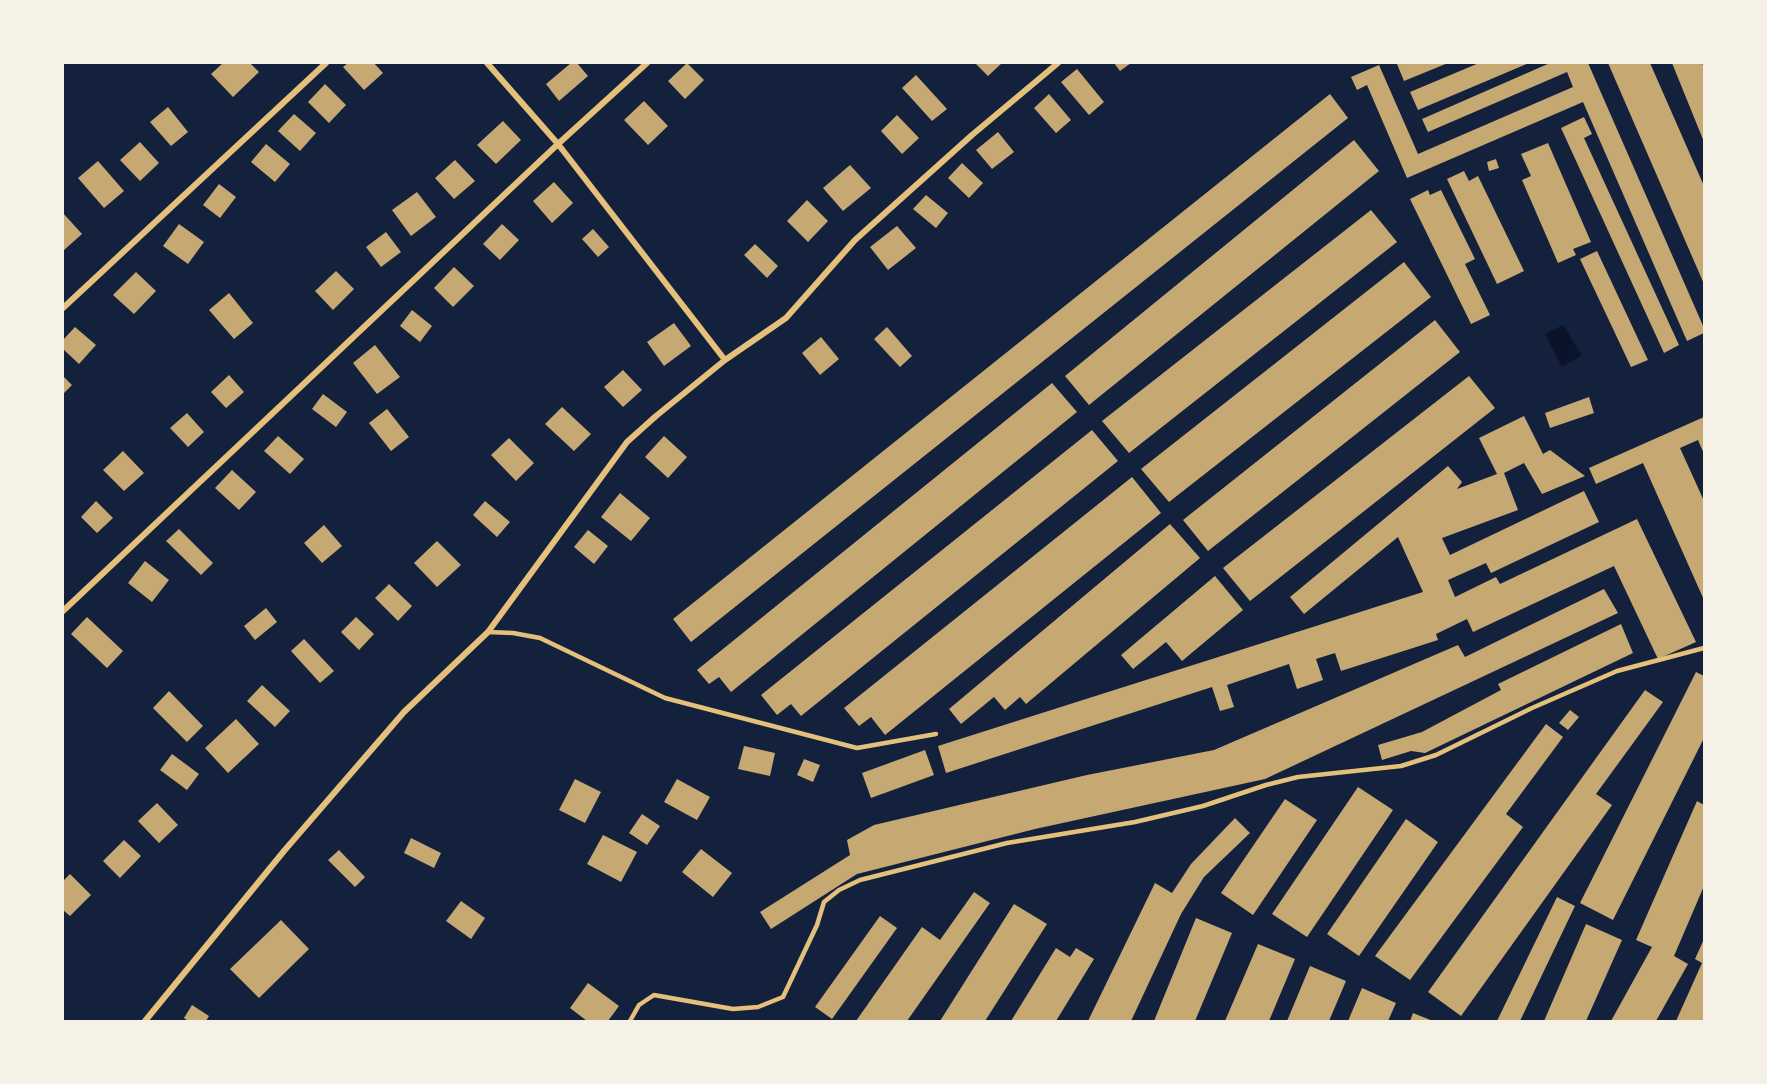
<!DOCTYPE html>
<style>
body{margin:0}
#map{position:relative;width:1767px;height:1084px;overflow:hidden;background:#14213d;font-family:"Source Sans 3",sans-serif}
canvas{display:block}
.frame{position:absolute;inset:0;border:64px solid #f6f1e7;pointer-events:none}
</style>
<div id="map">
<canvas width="1767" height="1084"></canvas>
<div class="frame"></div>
</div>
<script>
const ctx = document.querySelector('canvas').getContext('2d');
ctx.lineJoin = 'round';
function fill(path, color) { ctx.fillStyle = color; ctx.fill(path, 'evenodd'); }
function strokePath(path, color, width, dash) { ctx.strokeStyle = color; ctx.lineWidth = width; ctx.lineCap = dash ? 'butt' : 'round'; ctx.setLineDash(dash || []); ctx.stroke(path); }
const water = new Path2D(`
 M1563,325L1582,355L1562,367L1545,334Z`);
const building = new Path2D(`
 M223,63H250L259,72L233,97L211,74Z
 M348,63H374L383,73L364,90L343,67Z
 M571,63H577L588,76L559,101L546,84Z
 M687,63L704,80L685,99L668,81Z
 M975,63H1002L988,76Z
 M1114,63H1131L1120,71Z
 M1399,63H1448L1404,81L1397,64Z
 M1479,63H1529L1418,110L1410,92Z
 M1550,63H1588L1704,328V333L1687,341L1583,102L1407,178L1367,85L1357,90L1351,77L1379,65L1418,154L1573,87L1567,72L1428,132L1422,119Z
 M1608,63H1650L1704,186V284Z
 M1672,63H1702L1704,68V142Z
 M1077,69L1104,102L1089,115L1061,82Z
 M916,75L947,109L932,121L902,88Z
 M325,84L346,105L329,123L308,102Z
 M1049,94L1071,120L1056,133L1034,108Z
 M1330,94L1348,118L691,642L673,619Z
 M644,101L668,126L648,145L624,120Z
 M168,107L188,132L171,146L150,122Z
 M294,114L316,133L300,151L278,131Z
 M897,115L919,138L902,154L881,131Z
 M1584,117L1592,134L1584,138L1679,345L1664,353L1561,128Z
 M503,121L521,140L496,164L477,145Z
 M998,132L1014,152L992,169L976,150Z
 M1354,140L1379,171L1089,405L1065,376Z
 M140,142L159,163L140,181L120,160Z
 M1548,143L1591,242L1573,249L1576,255L1558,263L1522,180L1531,176L1521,154Z
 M266,144L290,164L275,182L251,162Z
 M1496,159L1499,168L1489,171L1487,162Z
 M455,160L475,181L454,199L435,178Z
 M98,161L124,191L104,208L78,178Z
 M962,163L983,183L969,198L948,178Z
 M850,165L871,188L843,211L823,188Z
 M1464,171L1469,181L1478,176L1524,271L1497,284L1447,179Z
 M554,182L573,203L552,223L533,201Z
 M219,184L236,197L220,218L203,205Z
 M1428,190L1430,195L1441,190L1475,259L1465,264L1490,315L1471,324L1410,199Z
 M417,192L436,217L411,236L392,210Z
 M926,195L948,213L936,228L913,209Z
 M807,200L828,221L808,242L787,221Z
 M1371,210L1397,242L1129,453L1102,421Z
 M63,213L82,234L63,251Z
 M179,224L204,242L188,264L163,246Z
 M502,224L519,240L500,260L483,244Z
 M897,226L916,248L888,270L870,247Z
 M593,229L609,247L598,257L582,239Z
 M386,232L401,252L381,267L366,247Z
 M755,244L778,266L767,278L744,255Z
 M1597,251L1648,360L1631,367L1580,259Z
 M1404,262L1431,297L1169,502L1141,469Z
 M454,267L474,286L453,307L434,288Z
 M336,271L354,289L333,310L315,291Z
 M136,272L156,291L134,314L113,295Z
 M229,293L253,323L234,339L209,310Z
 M412,310L432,326L420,342L400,326Z
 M1435,320L1460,352L1208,551L1183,520Z
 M674,323L691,346L664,366L647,342Z
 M75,327L96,345L79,364L63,349V340Z
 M887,327L912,356L900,367L874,339Z
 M821,337L839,359L820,375L802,353Z
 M375,345L400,377L377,394L353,363Z
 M623,370L642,390L623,407L604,387Z
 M229,375L244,392L226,408L211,392Z
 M63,376L72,385L63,394Z
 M1469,376L1495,408L1250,601L1223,568Z
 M1052,383L1077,412L731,692L719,677L709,684L697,670Z
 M323,394L347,412L336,427L312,409Z
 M1589,397L1594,413L1550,428L1545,413Z
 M562,407L591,434L574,451L545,424Z
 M387,409L409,437L391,451L369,423Z
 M187,413L204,432L188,447L170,428Z
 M1524,416L1543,454L1550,450L1585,476L1542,494L1524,463L1504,473L1518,510L1442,538L1450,555L1584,491L1599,522L1491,573L1486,563L1448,580L1455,597L1496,577L1500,584L1637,519L1696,642L1658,659L1614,566L1473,632L1467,619L1436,634L1438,640L1341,671L1335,653L1316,659L1323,680L1297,689L1289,664L1227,685L1234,707L1220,711L1212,687L946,773L938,746L1423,592L1398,537L1304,614L1290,597L1448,466L1462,482L1457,489L1497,474L1479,438Z
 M1704,417V454L1698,440L1680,448L1704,501V600L1643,463L1596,484L1589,468Z
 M1092,430L1118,461L801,716L791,704L777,715L761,695Z
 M278,436L304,459L290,474L264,451Z
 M664,436L687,457L668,478L645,457Z
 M509,438L534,463L516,481L491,455Z
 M123,451L144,473L124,491L103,470Z
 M232,470L256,492L239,510L215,488Z
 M1132,477L1161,513L885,735L871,717L859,726L844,708Z
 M620,493L650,518L631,541L601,517Z
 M96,501L113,518L97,533L81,517Z
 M485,501L510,522L497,537L473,515Z
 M1170,524L1200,558L1026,704L1020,697L1005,710L994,697L961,724L949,709Z
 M324,525L342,546L322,563L304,543Z
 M179,529L213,563L201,575L166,541Z
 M588,530L608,546L594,564L574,547Z
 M437,541L461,565L437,587L414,563Z
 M145,561L169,580L152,602L128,583Z
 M1215,576L1243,610L1182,661L1166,642L1133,669L1121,655Z
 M389,584L412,606L398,621L375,598Z
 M1604,589L1618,613L1265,779L1035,829L857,874L771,929L760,912L850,855L847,840L874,825L1087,775L1214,750L1458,645L1465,657Z
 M266,608L277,622L255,640L244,626Z
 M87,617L123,651L107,668L71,634Z
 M356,617L374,634L359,650L341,632Z
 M1621,624L1633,653L1425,753L1411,751L1382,760L1378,745L1422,732L1501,690L1498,684Z
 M304,639L334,671L320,683L291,651Z
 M1696,672L1704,676V738L1613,920L1580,903Z
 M262,685L290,711L275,727L247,701Z
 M1645,690L1663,702L1596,794L1612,805L1461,1016L1428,992Z
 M169,691L203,726L187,742L153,708Z
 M1570,710L1579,717L1568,730L1559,723Z
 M236,719L259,744L228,773L205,748Z
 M1546,724L1563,737L1506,814L1523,827L1410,980L1375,956Z
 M744,746L775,753L770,776L738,769Z
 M925,750L934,775L871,798L862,773Z
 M172,754L199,774L187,790L160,770Z
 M804,759L820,765L813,782L797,775Z
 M575,779L601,792L585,823L559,810Z
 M677,779L710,797L697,820L664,802Z
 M1358,787L1393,810L1307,937L1272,914Z
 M1285,799L1317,820L1253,915L1221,893Z
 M1697,801L1704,805V886L1674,956L1688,964L1656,1021H1611L1652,947L1636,940Z
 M157,803L178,825L159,843L138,821Z
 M642,814L660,826L647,845L629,833Z
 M1235,818L1250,833L1204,877L1181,914L1131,1021H1088L1155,883L1172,893L1191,864Z
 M1406,819L1438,842L1359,956L1327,934Z
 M603,835L637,852L621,882L587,864Z
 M411,838L441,853L434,868L404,853Z
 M124,840L141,856L120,878L103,861Z
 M701,849L732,873L713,897L682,872Z
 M339,850L365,877L355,887L328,860Z
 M70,874L91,895L70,916L63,910V881Z
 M974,892L990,903L907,1021H856L922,927L940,940Z
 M1557,897L1575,906L1520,1021H1497Z
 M461,901L485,918L471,939L446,921Z
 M1014,904L1047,924L985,1021H940Z
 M880,916L897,928L832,1019L815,1007Z
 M1196,918L1232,933L1195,1021H1154Z
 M281,920L309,949L259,998L230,969Z
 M1586,924L1622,940L1586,1021H1544Z
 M1704,939V1021H1676L1702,963L1695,959Z
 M1258,944L1295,959L1269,1021H1225Z
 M1056,948L1070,957L1076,948L1094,959L1056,1021H1011Z
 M1310,966L1346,981L1329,1021H1287Z
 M588,983L619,1006L608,1021H587L570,1008Z
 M1362,988L1396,1003L1388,1021H1348Z
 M192,1005L209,1016L206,1021H188L184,1018Z
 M1413,1013L1433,1021H1410Z`);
const service = new Path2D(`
 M488,632L513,633L540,638L665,698L857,748L936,734
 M630,1021L639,1005L654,995L733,1009L758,1007L783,997L817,925L824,902L839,890L860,880L1007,843L1135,822L1203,806L1266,785L1298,777L1401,766L1436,755L1532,708L1617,671L1704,648`);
const minor = new Path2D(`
 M487,63L558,144L725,360
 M63,308L326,63
 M63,611L558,144L647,63
 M145,1021L284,851L404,712L488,632L627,442L656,416L725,360L786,318L855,240L972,135L1058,63`);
fill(water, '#0b132b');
fill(building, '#c6a872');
strokePath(service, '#e5c07b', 4.5);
strokePath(minor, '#e5c07b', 6);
</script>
